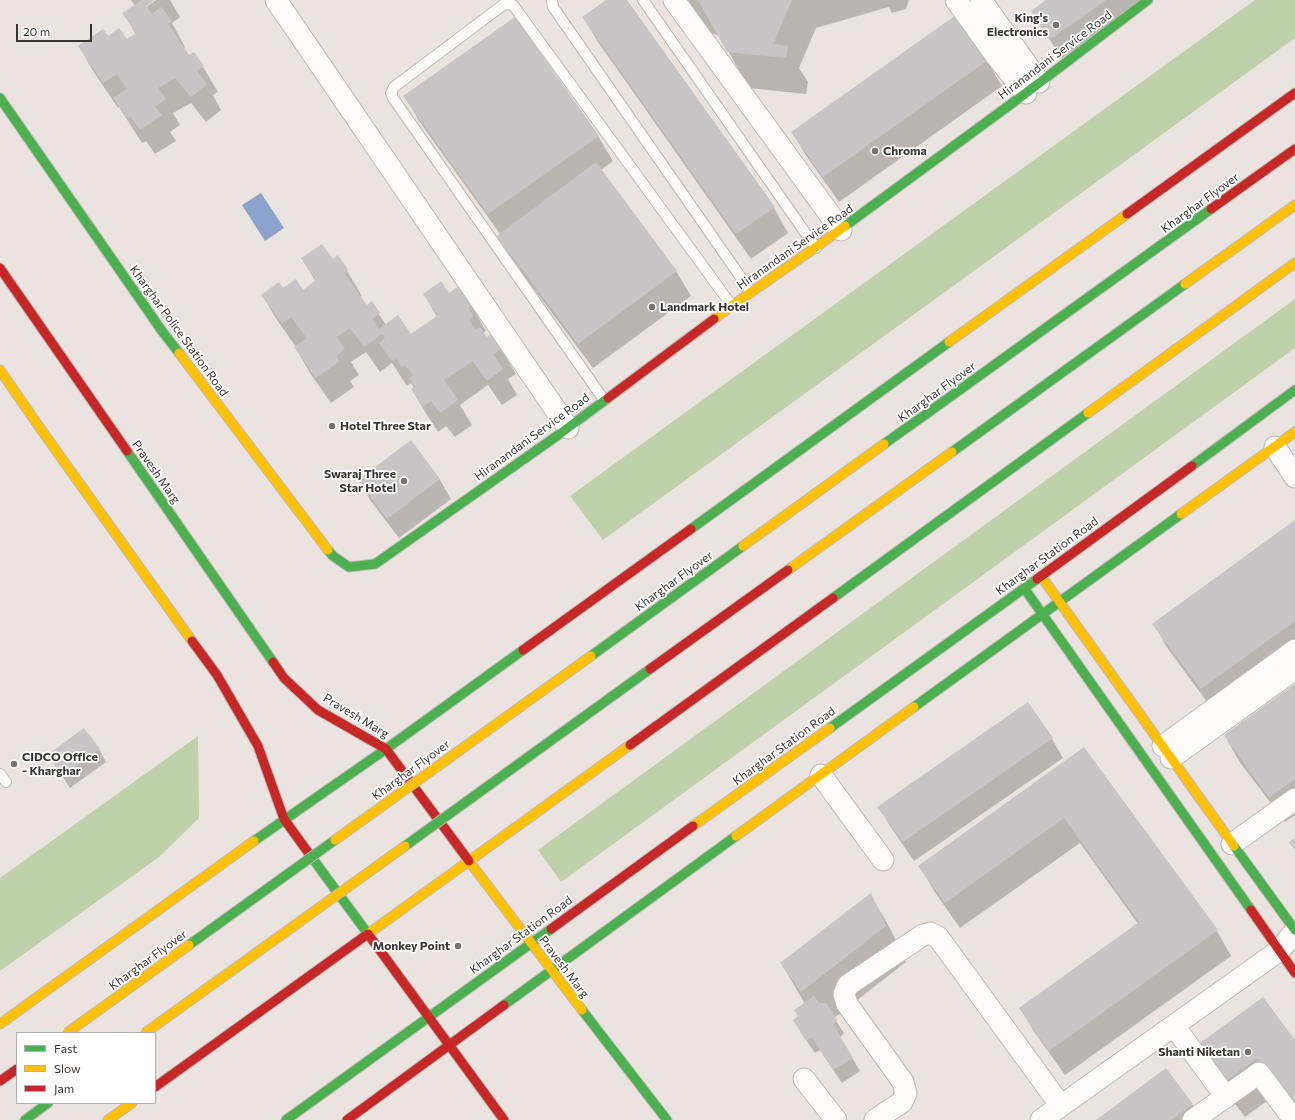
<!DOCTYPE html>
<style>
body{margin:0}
#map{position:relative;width:1295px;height:1120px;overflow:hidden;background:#eae3df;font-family:Commissioner,sans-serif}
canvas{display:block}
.legend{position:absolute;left:16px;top:1032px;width:140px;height:72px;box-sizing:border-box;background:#fff;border:1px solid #b0aead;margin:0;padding:5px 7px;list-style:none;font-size:12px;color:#3a3532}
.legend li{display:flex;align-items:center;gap:8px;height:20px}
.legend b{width:20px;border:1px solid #b0aead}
.scale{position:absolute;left:16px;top:24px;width:76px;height:18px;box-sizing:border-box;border:2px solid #3a3532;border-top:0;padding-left:5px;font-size:12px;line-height:14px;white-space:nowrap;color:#3a3532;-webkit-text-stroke:3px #fff;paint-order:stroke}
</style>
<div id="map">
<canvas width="1295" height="1120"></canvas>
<ul class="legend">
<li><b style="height:5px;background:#4caf50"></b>Fast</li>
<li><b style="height:5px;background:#ffc107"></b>Slow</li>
<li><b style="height:5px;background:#c62828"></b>Jam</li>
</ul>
<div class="scale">20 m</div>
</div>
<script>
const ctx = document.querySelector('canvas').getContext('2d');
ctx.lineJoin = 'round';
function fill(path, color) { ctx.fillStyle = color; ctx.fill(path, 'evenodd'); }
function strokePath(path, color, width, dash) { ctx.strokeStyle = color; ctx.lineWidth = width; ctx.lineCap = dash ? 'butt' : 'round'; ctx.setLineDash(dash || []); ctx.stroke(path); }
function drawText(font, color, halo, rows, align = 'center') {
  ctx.font = font + ' Commissioner,sans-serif'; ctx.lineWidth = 3.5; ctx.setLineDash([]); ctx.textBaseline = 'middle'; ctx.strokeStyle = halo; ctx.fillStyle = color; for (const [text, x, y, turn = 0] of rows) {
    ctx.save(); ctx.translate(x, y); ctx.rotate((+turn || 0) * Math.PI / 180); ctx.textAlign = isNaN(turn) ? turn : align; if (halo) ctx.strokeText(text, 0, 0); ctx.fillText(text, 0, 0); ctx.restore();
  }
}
const forest = new Path2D(`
 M1255,0H1295V38L603,540L570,496Z
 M1295,299V348L561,882L538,850Z
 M198,736L199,818L159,857L0,971V878Z`);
const water = new Path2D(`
 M261,193L284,228L265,241L242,205Z`);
const shadow = new Path2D(`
 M131,0H153L145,6V8L156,0H170L180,17L172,23L185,47L183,49L188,56L194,53L203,67L218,92L213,95L221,110L206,122L191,103L173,113L180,125L170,132L176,141L155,154L146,141L142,143L119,107L118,108L93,71L79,46L108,37L126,41L136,35L124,13L135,6Z
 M608,0H626L774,208L788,233L751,259L598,42L583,17Z
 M685,0H909L906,9L892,13L889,7L816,28L799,68L808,82L806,94L749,88L719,35L703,32Z
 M1048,0H1144L1062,58L1043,30L1032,11Z
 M987,61L1002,86L839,202L807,157L792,132Z
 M405,96L598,136L613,161L601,170L676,271L691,296L593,368L513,261L498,236L500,234L419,121Z
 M338,257L347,271L362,296L360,297L367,306L371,302L386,325L411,335L437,317L424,294H449L471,305L486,331L483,333L487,338L501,349L516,374L508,379L517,395L502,405L488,385L460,405L472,425L455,437L446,426L438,432L427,415L412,390L414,388L411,383L407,386L392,363L380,372L366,352L351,362L359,375L350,381L354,387L331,403L310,373L295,347H296L277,320L262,295L283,289L303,291L316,282L302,259L333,260Z
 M411,442L440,480L451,499L399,538L370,500L359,480Z
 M1295,522V657L1216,714L1168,649L1154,624Z
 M1295,685V815L1285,822L1239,761L1225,736Z
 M1027,704L1052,739L1063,758L914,861L890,826L879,807Z
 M1084,748L1217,931L1231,956L1065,1075L1035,1033L1020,1008L1138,924L1080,843L960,928L934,891L920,866Z
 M99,749L106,762L70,788L48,755Z
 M870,894L891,930L906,962L834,1018L844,1033L840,1037L860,1071L842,1083L820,1050L815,1053L801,1033L799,1017L805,1004L781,963Z
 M1262,999L1295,1042L1278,1093L1245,1117L1218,1082Z
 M1192,1104L1201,1120H1098Z`);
const building = new Path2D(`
 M142,0H154L146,6L152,14L161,7L172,21L168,24L189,55L194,52L204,66L197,71L207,84L191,97L175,78L158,88L166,99L155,107L162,115L140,130L130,116L127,118L113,98L127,89L117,74L103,83L78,46L103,29L108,36L119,28L127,39L136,33L122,13Z
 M606,0H627L775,207L736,234L582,17Z
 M698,0H792L773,44L788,46L786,58L727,52Z
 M1046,0H1106L1051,39L1031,11Z
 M956,15L988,60L823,177L791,132Z
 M515,17L599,136L488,214L403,96Z
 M596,162L677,271L578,344L497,236Z
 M322,244L333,259L338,255L348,270L344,273L367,305L372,301L380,313L372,319L379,329L398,315L411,334L438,315L423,294L441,281L449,293L459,286L472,305L468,308L474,316L469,320L476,330L480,327L487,337L491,334L502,348L493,354L503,369L487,381L473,361L444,380L458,400L440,413L431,401L423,407L411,389L415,386L409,378L413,375L405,365L402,367L396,359L392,361L379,343L385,338L382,334L364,347L350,328L337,337L345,349L336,356L340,361L316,378L294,347L307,338L291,317L282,323L261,295L279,282L283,288L296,279L303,290L316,280L301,258Z
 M411,440L440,479L387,519L358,480Z
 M1295,520V621L1201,689L1152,624Z
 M1295,684V779L1269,798L1224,735Z
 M1028,702L1053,738L903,842L877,807Z
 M84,728L100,749L62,776L47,755Z
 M1084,747L1218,930L1049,1051L1019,1008L1139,922L1064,818L945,903L918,866Z
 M1295,838V850L1289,842Z
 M871,893L886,926L801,992L780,963Z
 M814,996L819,1003H826L837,1020L833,1024L853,1058L833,1070L812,1037L806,1041L793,1020L798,1016L794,1010Z
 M1263,997L1295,1040V1110L1257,1058L1224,1082L1196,1046Z
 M1166,1068L1193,1104L1171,1120H1096Z`);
const lane = new Path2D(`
 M552,0L553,7L751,292
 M643,0L816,248
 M604,400L393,98L391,93L394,87L503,5L508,4L513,5L732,306
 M0,774L6,782`);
const street = new Path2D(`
 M276,0L568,428
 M674,0L841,230
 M956,0L996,56L1026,93
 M981,0L1039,82
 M1275,447L1295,477
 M1163,746L1295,650
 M1171,758L1295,669
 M821,775L883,860
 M1232,844L1295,799
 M1174,1026L1226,1097
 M804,1079L836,1120
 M875,1120L902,1102L906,1093L903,1082L847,1004L844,994L848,985L923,935L930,933L938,937L1061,1106
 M1041,1120L1280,950L1295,931
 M1193,1120L1259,1073L1294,1120`);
const fast = new Path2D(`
 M0,98L162,331L179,353
 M845,226L1026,93L1148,0
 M929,412L1211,209
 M127,451L273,662
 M952,452L1185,284
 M1192,466L1295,390
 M691,529L949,342
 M328,550L333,556L349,567L375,564L561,433L608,398
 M1024,588L1251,910
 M833,598L1088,413
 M914,707L1181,514
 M830,728L1037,579
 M254,841L386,749L523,650
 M1234,846L1295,930
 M310,855L368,934
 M504,1005L736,836
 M582,1010L667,1120
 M25,1120L48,1103
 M286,1120L551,929`);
const slow = new Path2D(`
 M1185,284L1295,205
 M714,319C757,287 802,258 845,226
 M949,342L1127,214
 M179,353L328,550
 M0,370L40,428L192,641
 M1088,413L1295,263
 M1181,514L1295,432
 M1041,576L1234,846
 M693,826L830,728
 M736,836L914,707
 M469,861L582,1010
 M365,936L630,745
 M0,1024L254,841
 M108,1120L132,1103`);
const jam = new Path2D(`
 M1211,209L1295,149
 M1127,214L1295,93
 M0,268L127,451
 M608,398L714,319
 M1037,579L1192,466
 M192,641L217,675L258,746L284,819L310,855
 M523,650L691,529
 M273,662L284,678L318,710L386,749L469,861
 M630,745L833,598
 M1251,910L1295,973
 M551,929L693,826
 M368,934L504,1120
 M0,1081L17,1069
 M155,1087L365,936
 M347,1120L504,1005`);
const fastBridge = new Path2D(`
 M884,444L929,412
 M591,656L743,546
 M405,846L650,669
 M189,945L335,840`);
const slowBridge = new Path2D(`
 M743,546L884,444
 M788,570L952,452
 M335,840L591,656
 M67,1033L189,945
 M145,1033L405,846`);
const jamBridge = new Path2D(`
 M650,669L788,570`);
const markers = [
 [1056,25,4,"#78726f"],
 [875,151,4,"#78726f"],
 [652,307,4,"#78726f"],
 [332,426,4,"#78726f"],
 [404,481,4,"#78726f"],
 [14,764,4,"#78726f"],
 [458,946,4,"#78726f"],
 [1248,1052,4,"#78726f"]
];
const poiNames = [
 ["King's",1048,18],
 ["Electronics",1048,32],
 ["Chroma",883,151,"left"],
 ["Landmark Hotel",660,307,"left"],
 ["Hotel Three Star",340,426,"left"],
 ["Swaraj Three",396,474],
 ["Star Hotel",396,488],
 ["CIDCO Office",22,757,"left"],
 ["- Kharghar",22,771,"left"],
 ["Monkey Point",450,946],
 ["Shanti Niketan",1240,1052]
];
const streetNames = [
 ["Hiranandani Service Road",1055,55,-37],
 ["Kharghar Flyover",1200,203,-36],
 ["Hiranandani Service Road",795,247,-35],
 ["Kharghar Police Station Road",179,331,54],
 ["Kharghar Flyover",937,392,-36],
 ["Hiranandani Service Road",532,437,-36],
 ["Pravesh Marg",156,472,55],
 ["Kharghar Station Road",1047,556,-36],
 ["Kharghar Flyover",674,581,-36],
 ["Pravesh Marg",356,716,31],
 ["Kharghar Station Road",784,746,-36],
 ["Kharghar Flyover",411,770,-36],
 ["Kharghar Station Road",521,935,-36],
 ["Kharghar Flyover",148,960,-36],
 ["Pravesh Marg",564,967,53]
];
fill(forest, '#bfd1a8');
fill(water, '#8ca3ce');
fill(shadow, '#0003');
fill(building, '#c9c5c6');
strokePath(lane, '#bdb8b4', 12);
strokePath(street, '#bdb8b4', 23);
strokePath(fast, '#bdb8b4', 11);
strokePath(slow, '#bdb8b4', 11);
strokePath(jam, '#bdb8b4', 11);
strokePath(lane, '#fcfbfa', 10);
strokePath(street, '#fcfbfa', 21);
strokePath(fast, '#4caf50', 9);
strokePath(slow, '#ffc107', 9);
strokePath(jam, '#c62828', 9);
strokePath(fastBridge, '#bdb8b4', 11, []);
strokePath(slowBridge, '#bdb8b4', 11, []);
strokePath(jamBridge, '#bdb8b4', 11, []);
strokePath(fastBridge, '#4caf50', 9);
strokePath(slowBridge, '#ffc107', 9);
strokePath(jamBridge, '#c62828', 9);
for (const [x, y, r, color] of markers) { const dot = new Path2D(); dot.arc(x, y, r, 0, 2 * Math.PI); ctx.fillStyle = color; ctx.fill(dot); strokePath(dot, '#fff', 1.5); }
drawText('bold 12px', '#3a3532', '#fff', poiNames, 'right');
drawText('12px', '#3a3532', '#fff', streetNames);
</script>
